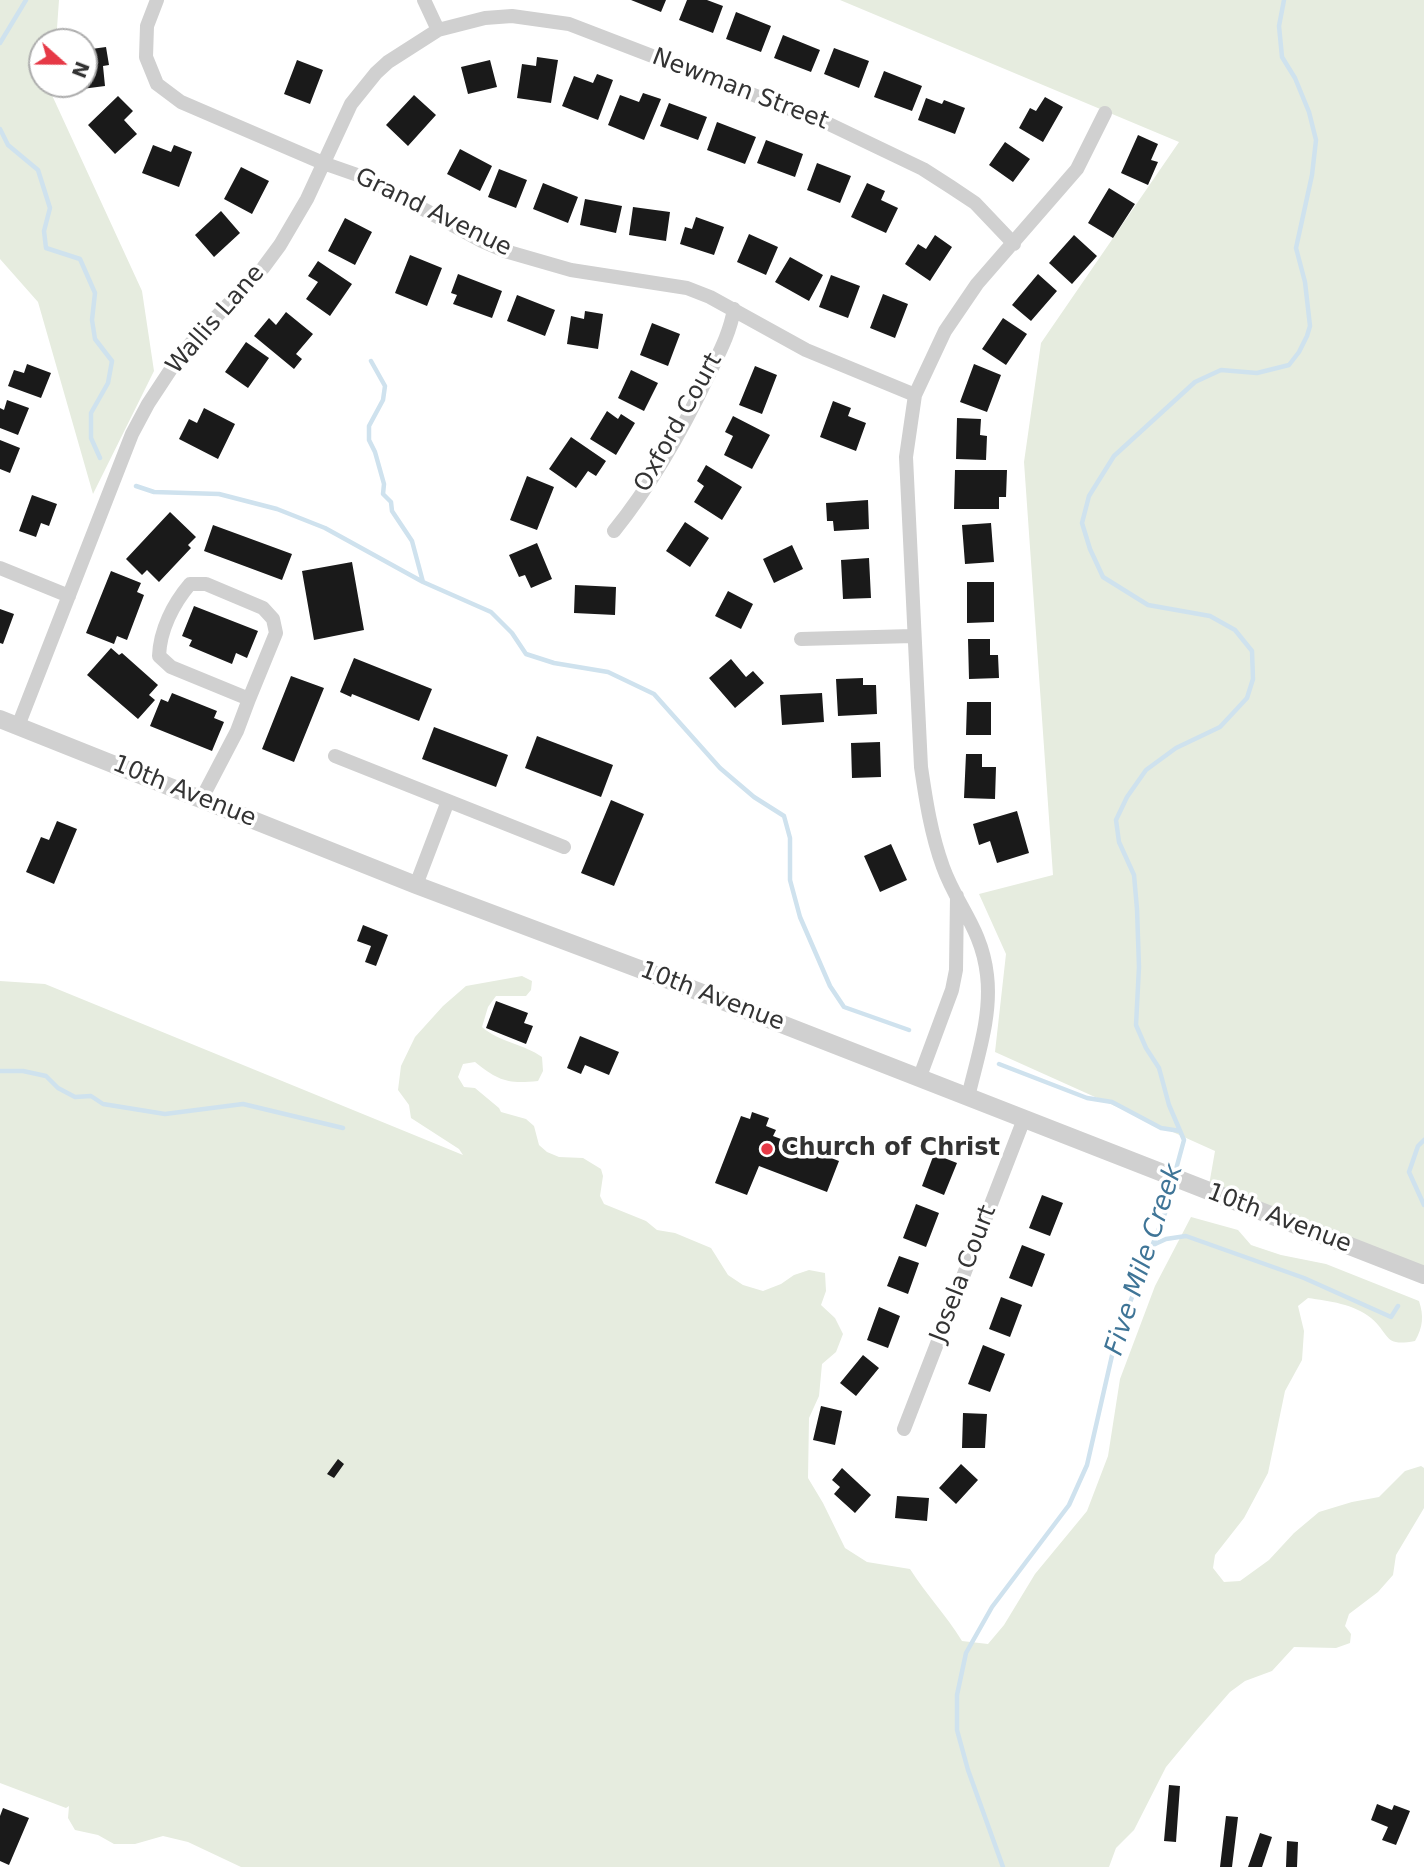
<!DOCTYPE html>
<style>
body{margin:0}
#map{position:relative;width:1424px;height:1867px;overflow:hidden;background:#fff;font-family:"DejaVu Sans",sans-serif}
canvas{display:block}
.north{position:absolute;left:28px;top:28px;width:70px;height:70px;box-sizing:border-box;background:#fff;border:2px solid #adadad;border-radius:50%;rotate:111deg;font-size:19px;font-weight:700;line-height:28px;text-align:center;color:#333}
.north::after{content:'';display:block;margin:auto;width:24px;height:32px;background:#e63946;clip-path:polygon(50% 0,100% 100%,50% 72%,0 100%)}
</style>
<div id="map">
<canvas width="1424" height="1867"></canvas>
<div class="north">N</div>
</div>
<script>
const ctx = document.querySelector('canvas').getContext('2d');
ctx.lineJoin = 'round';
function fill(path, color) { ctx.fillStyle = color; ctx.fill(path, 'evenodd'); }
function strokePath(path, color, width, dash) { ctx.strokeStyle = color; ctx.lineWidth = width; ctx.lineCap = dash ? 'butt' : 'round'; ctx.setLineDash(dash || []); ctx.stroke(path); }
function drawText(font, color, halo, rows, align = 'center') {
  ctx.font = font + ' "DejaVu Sans",sans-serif'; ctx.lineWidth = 7; ctx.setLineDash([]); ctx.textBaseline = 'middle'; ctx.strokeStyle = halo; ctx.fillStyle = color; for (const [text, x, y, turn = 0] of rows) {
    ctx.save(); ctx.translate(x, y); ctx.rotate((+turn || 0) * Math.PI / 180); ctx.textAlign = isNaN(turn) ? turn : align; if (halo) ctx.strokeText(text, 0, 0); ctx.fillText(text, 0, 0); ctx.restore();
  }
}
const green = new Path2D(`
 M0,0H59L56,42H42V84H52L51,93L142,291L154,371L93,494L38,302L0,259Z
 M840,0H1424V1275L1208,1191L1215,1151L995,1052L1006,954L979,894L1053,875L1024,462L1041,343L1179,142Z
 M522,976L532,981L531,990L526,996H496L488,1007L482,1027C499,1042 524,1044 542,1057L543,1071L538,1081C507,1084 499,1081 475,1062L463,1064L458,1077L464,1087L475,1088L499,1108L501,1112L526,1119L534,1126L539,1145L547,1152L559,1157L583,1158L601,1169L603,1176L600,1196L604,1204L646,1221L657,1230L675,1233L711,1248L728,1275L743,1285L763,1291L781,1284L794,1275L809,1270L825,1273L826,1291L821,1305L835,1318L843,1334L836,1352L822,1364L819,1396L809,1418L808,1478L823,1503L845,1548L867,1562L910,1569C926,1594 946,1615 962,1641L988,1644L1004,1625L1035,1574L1087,1511L1108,1456L1120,1379L1155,1286L1191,1217L1238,1230L1251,1245L1281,1255L1326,1264L1419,1301C1424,1316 1423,1327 1415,1341C1383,1347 1391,1335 1371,1318C1354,1304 1329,1301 1308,1298L1298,1306L1304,1331L1302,1360L1285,1391L1268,1473L1244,1518L1215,1555L1213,1568L1224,1582L1240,1581L1269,1560L1294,1533L1319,1512L1352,1502L1379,1497L1405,1471L1421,1466L1424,1468V1508L1396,1555L1393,1575L1378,1592L1349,1614L1345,1626L1351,1634L1350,1643L1336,1648L1294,1647L1272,1671L1245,1681L1230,1692L1195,1732L1166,1767L1134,1830L1116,1848L1109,1867H241L188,1842L163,1836L135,1844H114L98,1835L75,1830L68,1818L69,1806L66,1808L0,1783V981L45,984L463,1155L459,1149L411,1118L409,1105L398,1090L401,1066L415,1037L443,1006L466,986Z`);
const stream = new Path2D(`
 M0,43L26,0
 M0,129L8,145L38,170L50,208L44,231L46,248L80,259L95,293L92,320L95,339L112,361L108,383L91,413V438L100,458
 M371,361L385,386L383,400L369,426V440L375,452L384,484L383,494L391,502L392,511L412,541L423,582
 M136,486L154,492L219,494L277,509L325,528L423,582L491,612L512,633L526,654L554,663L608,672L654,694L720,768L754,797L784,816L790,838V880L800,917L830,986L844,1007L909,1030
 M999,1064L1087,1098L1112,1102L1161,1128L1180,1131
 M0,1071H23L46,1076L58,1088L75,1097L91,1096L103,1104L165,1114L243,1104L343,1128
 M1424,1140L1418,1146L1409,1172L1424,1205
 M1175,1173L1184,1140L1169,1105L1159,1068L1146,1048L1136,1025L1139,967L1137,909L1134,875L1119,842L1116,820L1127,797L1146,770L1176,748L1220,727L1247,698L1253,679L1252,651L1235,630L1210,616L1148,605L1103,577L1090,549L1082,523L1089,496L1114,456L1195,382L1221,370L1257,373L1289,365L1299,352L1307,336L1310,326L1305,282L1296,248L1312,175L1316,140L1309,112L1295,78L1282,57L1279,26L1284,0
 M1153,1245L1166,1239L1186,1236L1304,1278L1391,1317L1398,1306
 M1003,1867L968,1770L957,1730V1695L966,1653L992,1607L1069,1505L1087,1465L1116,1338L1165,1213L1173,1181`);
const building = new Path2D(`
 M631,0H666L661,12Z
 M687,0H707L723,6L713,33L679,20Z
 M736,12L771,26L761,52L726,39Z
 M783,35L820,50L811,72L774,58Z
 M106,47L109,65L103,66L105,86L74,90L73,84H84V50Z
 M834,48L869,61L859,88L824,74Z
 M537,57L558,60L551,103L517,98L522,64L536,66Z
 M297,60L323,70L310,104L284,94Z
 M490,60L497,87L468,94L461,67Z
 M884,71L922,86L912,111L874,97Z
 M597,74L613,80L598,120L562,106L574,76L593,83Z
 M643,93L661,99L644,140L608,125L620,95L639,102Z
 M414,95L436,115L408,146L386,125Z
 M118,96L133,111L124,120L137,134L115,154L88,125Z
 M1045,97L1063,107L1043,142L1019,128L1030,108L1036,111Z
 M926,98L942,104L944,100L965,108L955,134L918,120Z
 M669,103L707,117L698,140L660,126Z
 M717,122L756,137L745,164L707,150Z
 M1138,135L1158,144L1151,160L1158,162L1148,185L1121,173Z
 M766,140L803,154L795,177L757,163Z
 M1005,142L1030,159L1013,182L989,165Z
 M153,145L171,152L174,145L192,152L179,187L142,173Z
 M460,149L492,166L480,191L447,174Z
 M817,163L851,176L840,203L807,190Z
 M241,167L269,181L252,214L224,199Z
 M499,169L527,180L516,208L488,197Z
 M543,183L578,197L568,223L533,209Z
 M867,183L885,191L881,200L898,208L886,233L851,217Z
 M1109,188L1135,204L1113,238L1088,223Z
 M585,199L622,206L616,233L580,225Z
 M633,207L670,212L666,241L629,235Z
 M221,211L240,233L214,257L195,235Z
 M696,217L724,227L714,255L680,244L685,227L692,229Z
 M345,218L372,232L355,265L328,251Z
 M749,234L778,247L766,275L737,262Z
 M935,235L952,247L930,281L905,264L918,244L926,249Z
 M1074,235L1097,256L1072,284L1049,263Z
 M410,255L442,268L427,306L395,293Z
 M790,257L823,275L809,301L775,282Z
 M318,261L352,284L330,316L306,299L318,282L308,276Z
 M458,274L502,291L492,318L453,304L457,295L451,293Z
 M1038,274L1057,291L1031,321L1012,305Z
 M831,275L860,286L848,318L819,307Z
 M883,294L908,304L895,338L870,328Z
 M517,295L555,310L545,336L507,321Z
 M585,311L603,314L598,349L567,344L571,316L584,319Z
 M286,312L313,334L296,354L302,359L294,369L254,336L269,318L276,325Z
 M1003,318L1027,334L1006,365L982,349Z
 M652,323L680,334L668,366L640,355Z
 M246,342L269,358L248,388L225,372Z
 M27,364L51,373L41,398L8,386L14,370L24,373Z
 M974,364L1001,375L987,412L960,402Z
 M755,366L777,375L762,414L739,405Z
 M631,370L658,383L644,411L618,398Z
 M7,400L29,408L18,435L0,428V408L4,410Z
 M833,401L851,408L848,416L866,423L856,451L820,437Z
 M204,408L235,424L218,459L179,439L189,419L197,423Z
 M607,411L618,419L621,414L635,423L616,455L590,439Z
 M733,416L770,435L752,469L724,455L733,436L725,432Z
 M957,418L981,419L980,435L987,436L986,460L956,459Z
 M571,437L606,461L596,476L588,471L576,488L549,469Z
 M0,440L20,448L10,473L0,469Z
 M706,465L742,487L722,520L694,502L704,486L697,481Z
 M955,470H1007L1006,497H999V509H954Z
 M527,476L554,487L537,530L510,520Z
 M32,495L57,504L49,526L41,523L36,537L19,531Z
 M868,500L869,529L834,531L833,521H827L826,503Z
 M170,512L196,537L188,545L191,548L159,582L147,570L142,575L126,559Z
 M685,522L709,538L690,567L666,551Z
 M991,523L994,562L965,564L962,525Z
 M213,525L292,554L282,580L204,551Z
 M537,543L552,579L531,588L525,575L519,577L509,555Z
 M792,545L803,569L774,583L763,559Z
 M869,558L871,598L843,599L841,560Z
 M352,562L364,630L314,640L302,571Z
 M111,571L141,583L137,592L144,595L127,640L117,636L114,644L86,633Z
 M967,582H994V622L967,623Z
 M575,585L616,587L615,615L574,613Z
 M728,591L753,604L741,629L715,616Z
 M194,606L258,631L247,658L236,653L232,664L189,646L192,640L182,636Z
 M0,609L14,614L3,644L0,643Z
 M968,639H990V655H998L999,678L969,679Z
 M111,648L119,655L122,653L158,685L149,695L155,700L138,719L87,675Z
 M354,658L432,689L419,721L352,694L351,697L340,692Z
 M731,659L746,677L753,671L764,683L735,708L709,678Z
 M291,676L324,688L294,762L262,749Z
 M863,678V685H876L877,714L838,716L836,679Z
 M172,693L217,711L214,718L224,722L212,751L150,726L161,699L168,702Z
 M822,693L824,722L782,725L780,695Z
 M967,702H991V735H966Z
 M434,727L508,755L496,787L422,759Z
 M537,736L613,765L601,797L525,768Z
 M880,742L881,777L852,778L851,743Z
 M966,754H982V767H996L995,799L964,798Z
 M611,800L644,814L614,886L581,873Z
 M1017,811L1029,853L997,863L990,841L979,845L973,824Z
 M57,821L77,829L54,884L26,872L41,837L49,840Z
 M891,844L907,880L880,892L864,856Z
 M363,925L388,935L376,966L365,962L371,946L357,941Z
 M496,1001L528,1013L524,1023L533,1026L526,1044L486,1028Z
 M580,1036L619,1052L609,1075L585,1065L581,1074L567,1068Z
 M752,1112L769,1118L766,1126L776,1130L773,1136L839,1161L827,1192L759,1166L747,1195L715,1183L741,1116L750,1119Z
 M934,1154L957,1163L944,1195L922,1186Z
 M1042,1195L1063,1203L1050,1236L1029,1228Z
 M916,1204L939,1213L926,1247L903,1238Z
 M1022,1245L1045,1254L1032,1287L1009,1278Z
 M899,1256L919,1263L908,1294L887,1286Z
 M1001,1297L1022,1305L1010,1337L989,1329Z
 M879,1307L900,1316L888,1348L867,1340Z
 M983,1345L1005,1354L990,1392L968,1384Z
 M863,1355L879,1368L856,1396L840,1383Z
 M821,1406L842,1411L835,1445L813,1440Z
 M963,1413L987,1414L985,1448H962Z
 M338,1459L344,1464L334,1478L327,1474Z
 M961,1464L978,1480L956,1504L939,1488Z
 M842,1468L871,1495L855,1513L834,1494L840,1487L832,1480Z
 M897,1496L929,1498L927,1521L895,1518Z
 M1169,1785L1180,1786L1176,1842L1164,1841Z
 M1377,1804L1392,1810L1394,1805L1410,1811L1396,1845L1382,1840L1388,1827L1371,1820Z
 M3,1808L29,1818L9,1865L0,1861V1816Z
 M1226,1816L1238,1817L1232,1867H1220Z
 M1260,1833L1272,1837L1262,1867H1248Z
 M1287,1841L1298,1842L1297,1867H1286Z`);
const minor = new Path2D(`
 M157,0L147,26L146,57L157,84L181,102L323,163L366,178L482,241L505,251L571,270L687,288L710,297L806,350L915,395
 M424,0L438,30
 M614,531C652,484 683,429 709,374C719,353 730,333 734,309
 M0,568L69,596
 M190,584H206L263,608L273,619L276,633L249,699L171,667L159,656C160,630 173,604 190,584Z
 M801,639L913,636
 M18,726L132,434L148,404L175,363L192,342L263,268L280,245L307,199L351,104L376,73L388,62L438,30L485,18L512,16L569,24L829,124L923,169L951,187L975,203L1014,244
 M335,756L564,847
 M202,798L237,731L249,699
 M416,885L448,801
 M919,1079L952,990L956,970L957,896
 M968,1097C977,1058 992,1016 987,975C982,929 957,906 943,867C931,834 926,801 921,767L906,457L915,395L945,331L977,284L1077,169L1105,113
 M904,1429L1024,1119`);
const tertiary = new Path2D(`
 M0,719L416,885L674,982L1424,1275`);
const markers = [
 [767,1149,7,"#e63946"]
];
const streetNames = [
 ["Newman Street",740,90,21],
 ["Grand Avenue",433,213,26],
 ["Wallis Lane",216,320,-49],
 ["Oxford Court",679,423,-61],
 ["10th Avenue",184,792,22],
 ["10th Avenue",712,997,21],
 ["10th Avenue",1279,1219,21],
 ["Josela Court",964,1274,-69]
];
const poiNames = [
 ["Church of Christ",781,1149]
];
const waterNames = [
 ["Five Mile Creek",1145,1260,-72]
];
fill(green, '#e6ecdf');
strokePath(stream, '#cfe2ee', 4.5);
fill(building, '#1a1a1a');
strokePath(minor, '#d0d0d0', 14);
strokePath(tertiary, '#d0d0d0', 18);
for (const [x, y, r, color] of markers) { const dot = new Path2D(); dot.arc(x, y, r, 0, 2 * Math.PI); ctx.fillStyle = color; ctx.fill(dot); strokePath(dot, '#fff', 2.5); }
drawText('24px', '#333', '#fff', streetNames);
drawText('bold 24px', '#333', '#fff', poiNames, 'left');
drawText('italic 26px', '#3f7597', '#fff', waterNames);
</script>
